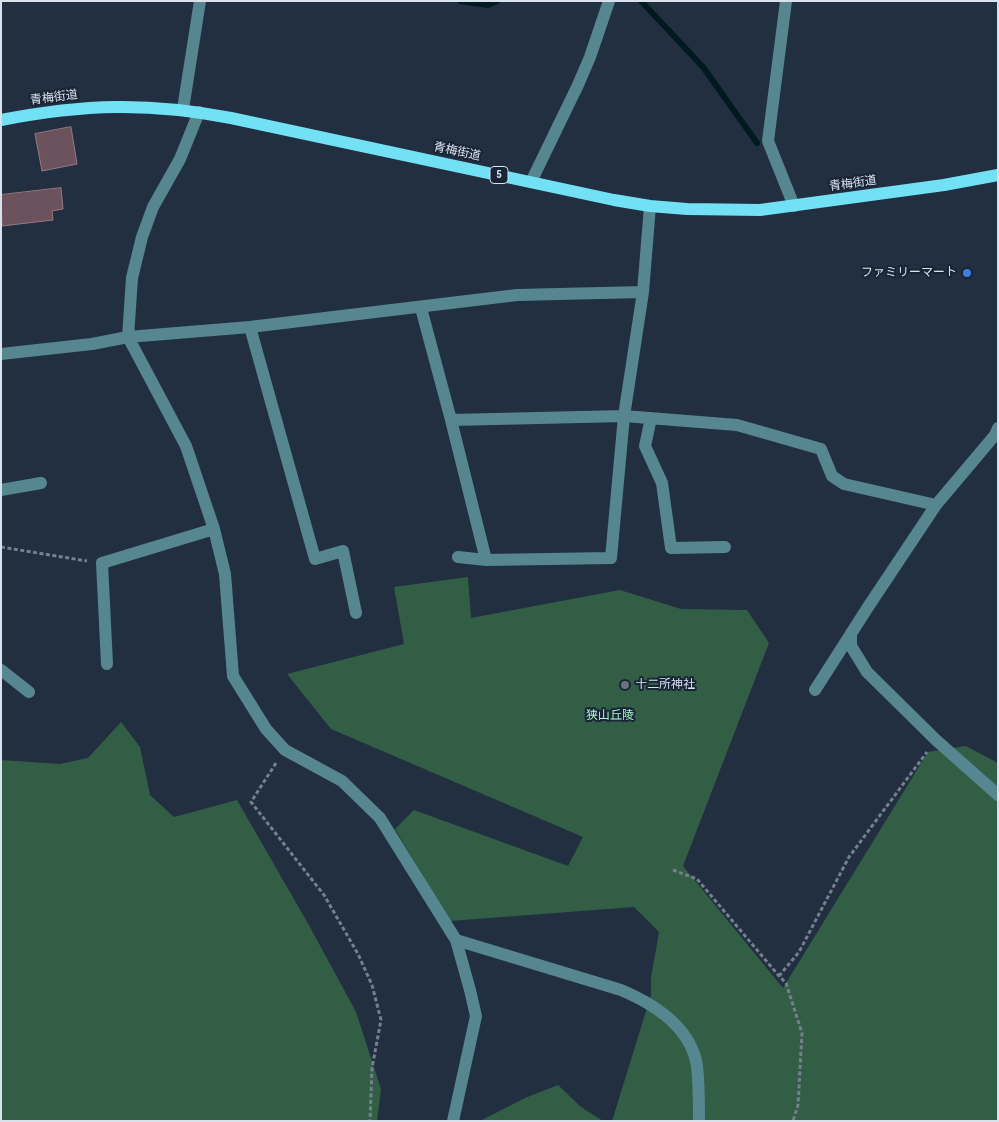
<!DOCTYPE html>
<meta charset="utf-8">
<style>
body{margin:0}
#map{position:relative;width:999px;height:1122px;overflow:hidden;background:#222f41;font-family:"Roboto Condensed",sans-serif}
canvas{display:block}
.frame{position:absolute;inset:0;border:2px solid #d9e1ed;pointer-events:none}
</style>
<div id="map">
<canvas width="999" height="1122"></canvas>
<div class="frame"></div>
</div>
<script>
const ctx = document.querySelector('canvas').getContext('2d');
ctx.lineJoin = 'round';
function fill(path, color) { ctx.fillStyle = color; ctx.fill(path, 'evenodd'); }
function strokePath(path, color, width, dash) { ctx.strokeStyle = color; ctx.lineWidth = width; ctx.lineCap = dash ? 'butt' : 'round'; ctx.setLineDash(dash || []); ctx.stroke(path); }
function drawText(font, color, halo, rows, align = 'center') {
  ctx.font = font + ' "Roboto Condensed","Noto Sans JP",sans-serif'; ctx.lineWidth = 4; ctx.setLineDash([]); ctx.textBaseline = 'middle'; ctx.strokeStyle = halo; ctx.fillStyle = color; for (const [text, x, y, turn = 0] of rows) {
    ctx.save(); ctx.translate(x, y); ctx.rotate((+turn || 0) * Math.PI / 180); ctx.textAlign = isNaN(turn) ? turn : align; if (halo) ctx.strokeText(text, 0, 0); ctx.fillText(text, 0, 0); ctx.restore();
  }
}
const forest = new Path2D(`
 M468,577L471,618L620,590L681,609L747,610L769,643L683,866L783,988L928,752L966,746L998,763V1121H612L651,995V978L659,932L634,907L450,921L395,829L414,810L568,866L583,837L331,729L287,674L404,644L394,587Z
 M121,722L140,747L150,795L174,817L237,800L310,927L356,1012L381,1089L377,1121H1V760L60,764L88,758Z
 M558,1085L581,1107L603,1121H480L525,1098Z`);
const stream = new Path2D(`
 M460,1L488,5L497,1
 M641,1L703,67L757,143`);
const building = new Path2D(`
 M71,127L77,164L42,171L35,134Z
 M61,188L63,209L52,211L53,220L2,226L1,195Z`);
const path = new Path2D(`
 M1,547L87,561
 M276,763L251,802L324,895L358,954L372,985L381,1020L372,1068L370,1121
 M673,870L697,879L779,976L786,983L802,1033L798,1105L793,1121
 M779,976L799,952L849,857L927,752`);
const minor = new Path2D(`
 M786,1L768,141L794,206
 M183,109L200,1
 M199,112L180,159L153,207L142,237L132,278L128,337L186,446L214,529L225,574L233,676L266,729L285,750L342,781L380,818L456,940L470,990L476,1016L453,1121
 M531,182L578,85L590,57L609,1
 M421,308L451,420L486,560
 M250,327L315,559L343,551L356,613
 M1,354L92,344L128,337L250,327L517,295L643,292
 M651,418L645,446L662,483L671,548L725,547
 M451,420L624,416L737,425L821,449L832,476L844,484L936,505
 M1,490L41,483
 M458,557L486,560L611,558L624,416L643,292L650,206
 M851,633V646L867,672L936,740L998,795
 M107,664L102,563L214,529
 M1,670L29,692
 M815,690L868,607L936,505L995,435L998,428
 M456,940L621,990C654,1004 691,1027 697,1066C699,1084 699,1103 699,1121`);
const major = new Path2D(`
 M1,120C84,104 148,102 231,118L614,200L650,206L687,209L760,210L944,185L998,175`);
const markers = [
 [967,273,5,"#3f7fe0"],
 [625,685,5,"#6b7280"]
];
const shields = [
 [499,175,18]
];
const shieldNames = [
 ["5",499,175]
];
const streetNames = [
 ["青梅街道",54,98,-7],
 ["青梅街道",457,152,12],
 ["青梅街道",853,184,-8]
];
const poiNames = [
 ["ファミリーマート",957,273],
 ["十二所神社",635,685,"left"]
];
const parkNames = [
 ["狭山丘陵",610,716]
];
fill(forest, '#325e46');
strokePath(stream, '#001a20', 6);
fill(building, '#6c525c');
strokePath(building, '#957a83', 1);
strokePath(path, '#75808f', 3, [4, 2.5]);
strokePath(minor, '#568791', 12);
strokePath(major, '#73e1f5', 12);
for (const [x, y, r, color] of markers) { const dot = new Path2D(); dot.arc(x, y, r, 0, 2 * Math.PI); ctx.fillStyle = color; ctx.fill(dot); strokePath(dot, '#182537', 2); }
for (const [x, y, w] of shields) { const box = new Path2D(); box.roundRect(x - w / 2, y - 8.5, w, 17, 4); ctx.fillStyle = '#182537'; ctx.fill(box); strokePath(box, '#d9e1ed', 1); }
drawText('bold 11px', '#d9e1ed', null, shieldNames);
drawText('12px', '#d9e1ed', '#182537', streetNames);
drawText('12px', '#d9e1ed', '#182537', poiNames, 'right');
drawText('12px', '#adf6cc', '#182537', parkNames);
</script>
